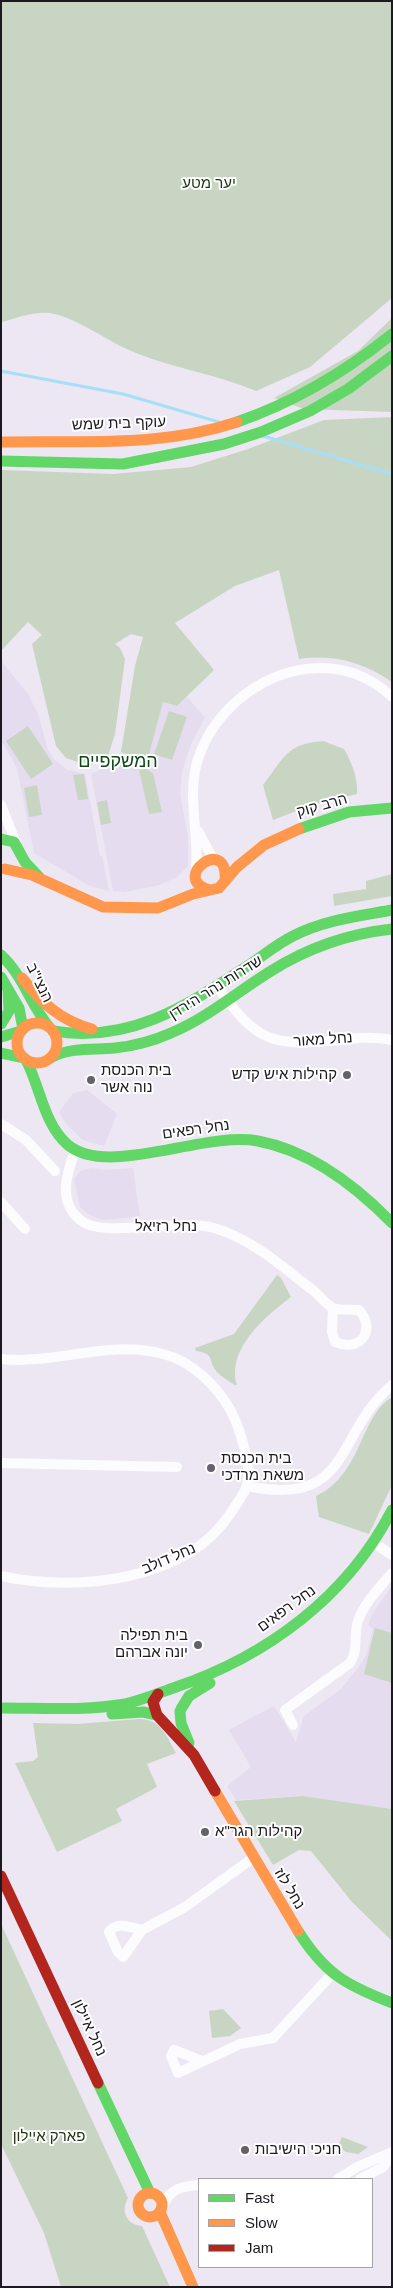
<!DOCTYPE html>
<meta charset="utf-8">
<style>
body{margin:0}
#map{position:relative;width:393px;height:2288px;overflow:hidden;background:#ece7f2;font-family:Arial,sans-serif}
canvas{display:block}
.frame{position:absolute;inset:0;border:2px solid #1d1920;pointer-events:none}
.legend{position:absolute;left:198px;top:2178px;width:175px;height:90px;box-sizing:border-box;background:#fff;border:1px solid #a5a3a6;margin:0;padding:6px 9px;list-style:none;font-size:15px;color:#1d1920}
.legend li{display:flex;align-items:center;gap:10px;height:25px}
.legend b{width:25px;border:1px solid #a5a3a6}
</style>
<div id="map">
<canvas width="393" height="2288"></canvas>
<div class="frame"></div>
<ul class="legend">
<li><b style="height:6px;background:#63d668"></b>Fast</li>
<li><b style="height:6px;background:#ff974d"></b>Slow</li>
<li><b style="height:6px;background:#b3261e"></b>Jam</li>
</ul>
</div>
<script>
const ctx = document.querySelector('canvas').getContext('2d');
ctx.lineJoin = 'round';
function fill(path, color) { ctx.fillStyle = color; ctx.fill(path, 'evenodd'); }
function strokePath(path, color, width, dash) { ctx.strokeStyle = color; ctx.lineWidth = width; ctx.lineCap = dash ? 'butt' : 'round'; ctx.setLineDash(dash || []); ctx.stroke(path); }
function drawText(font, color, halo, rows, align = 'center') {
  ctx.font = font + ' Arial,"Noto Sans Hebrew",sans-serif'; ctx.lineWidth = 4; ctx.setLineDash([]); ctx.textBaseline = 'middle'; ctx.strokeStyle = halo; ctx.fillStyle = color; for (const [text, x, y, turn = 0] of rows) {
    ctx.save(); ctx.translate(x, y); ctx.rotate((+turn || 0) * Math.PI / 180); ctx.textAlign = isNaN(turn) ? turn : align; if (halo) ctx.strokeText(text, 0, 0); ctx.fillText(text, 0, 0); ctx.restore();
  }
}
const built = new Path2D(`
 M1,661L28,694L38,714L48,750L53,758L67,770L85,774L100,856H102L109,891L90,886L34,853L17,768L3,743L1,744Z
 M187,697L205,718L191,744L182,772L180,794L188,837V866L177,877L159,885L124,892L113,891L91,774L111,765L121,752L147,761L163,702L177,706Z
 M87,1090L117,1114L104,1146L83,1140L67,1125L60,1114V1111L73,1093Z
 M133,1168L140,1216L104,1220L89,1215L80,1207L74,1179L80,1171L91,1168L106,1170Z
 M392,1586V1809L303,1796L236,1800L227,1786L251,1767L229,1730L274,1706L296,1742L304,1716L341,1689L361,1664L367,1653L373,1628L368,1625L372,1614Z`);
const green = new Path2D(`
 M1,1H392V298L310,367L256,391C217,374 175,369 136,353C107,342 81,319 50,313C34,311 17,318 1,322Z
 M392,318V412L304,409L274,398L358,351Z
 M392,417V682C363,662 334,654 299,659L279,570L235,586L175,623L214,670L177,706L163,702L147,762L121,752L135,666L143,637L131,634L115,644L120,648L125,659L115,734L108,756L89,766L66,758L56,746L32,644L42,635L28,622L1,651V470L113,474L191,467L248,449L324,420Z
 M169,711L187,717L172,760L154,754Z
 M28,726L53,764L31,779L6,741Z
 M323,741L344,749C352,763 358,778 357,794L312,805L273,820L263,785C284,758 286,744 323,741Z
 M146,769L153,773L162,812L149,814L139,770Z
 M84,774L88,799L78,800L73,775Z
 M37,785L42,815L29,817L24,788Z
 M107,800L111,823L101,825L97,802Z
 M392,874V896L334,906L333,894L366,889V881Z
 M277,1275L281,1278L291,1297C266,1316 226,1349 237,1385H235C228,1381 222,1377 216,1371C207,1359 216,1354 196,1351L195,1348L234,1334Z
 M392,1397V1485L369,1534L319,1517L316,1496C363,1474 359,1417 392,1397Z
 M375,1628L392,1633V1683L364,1674Z
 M139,1719C161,1719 167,1737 176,1753L147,1764L157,1787L116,1809L122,1821L57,1852L15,1763L33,1761L38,1757L33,1723L77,1724Z
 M303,1796L392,1809V1941L352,1902L311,1851L299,1850L273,1865L234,1801Z
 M1,1924L128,2198C120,2211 127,2225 142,2226L170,2287H61L44,2233L1,2144Z
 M223,2009L241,2028L230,2036L212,2038L209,2011Z
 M342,2137L368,2147L358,2154L346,2152L338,2146Z`);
const stream = new Path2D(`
 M1,371L123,394L219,422
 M263,436L392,474`);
const street = new Path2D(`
 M1,805L16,843
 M198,831L213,859
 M196,869C199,834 188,801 196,766C218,683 325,633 392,697
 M217,986C256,1042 272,1047 339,1040C356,1038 374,1036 392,1040
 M1,1124L26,1140L55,1171
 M75,1151C66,1175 57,1204 83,1222C104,1237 182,1219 214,1228C252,1239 280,1265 310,1288C318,1293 324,1303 333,1308C340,1311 351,1309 359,1310C377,1330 360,1353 335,1342L332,1332L333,1308
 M1,1202L25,1229
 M1,1359C55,1365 110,1339 163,1354C192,1361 217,1386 231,1411C240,1429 253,1468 246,1488C242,1497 235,1506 230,1514C185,1582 75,1592 1,1576
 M1,1463L177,1467
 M247,1486C353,1508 333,1435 392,1385
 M380,1547L392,1555
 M293,1725L285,1710L350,1663C359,1649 353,1636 358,1621C364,1603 380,1587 392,1573
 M142,1930C130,1927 117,1921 109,1932L118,1952L123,1957L142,1930L185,1907L253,1858
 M202,2061L174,2050L171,2056L178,2073L240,2044L273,2038L332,1974
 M338,2179L357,2167L392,2152
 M360,2179L383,2167L392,2155
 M163,2206C169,2189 182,2186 199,2185`);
const fast = new Path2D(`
 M237,422C295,402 345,372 392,334
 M1,461L123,464L224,444L261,432L310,411L348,389L392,356
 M299,829L349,812L392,808
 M1,839L14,842L25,862L39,877
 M1,955C23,975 30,1004 49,1027
 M1,977L19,1008L23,1029
 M1,1024L9,1011L8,990
 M53,1031C132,1044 189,1004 252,963C265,954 279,943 293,936C324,920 359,916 392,910
 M1,1037L21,1031
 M1,1053L24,1058
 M52,1057C72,1047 94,1050 115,1048C134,1046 153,1041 171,1033C207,1018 237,992 271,971C309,947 347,934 392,929
 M26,1060C40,1086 44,1125 68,1145C108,1178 204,1131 258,1141C311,1151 355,1185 392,1223
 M1,1708C42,1708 85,1711 125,1704C143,1700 159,1693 176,1687C267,1656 347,1597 392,1510
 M181,1709L189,1696L210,1683
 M180,1711L181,1723L189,1743
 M112,1714L143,1712L157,1715
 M298,1931C325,1974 346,1985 392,2003
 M98,2083L150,2193`);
const slow = new Path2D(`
 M1,442C81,440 160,448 237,422
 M5,869L32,875L103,907L158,908L193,894L219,888L237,867L264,845L299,829
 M210,890C168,879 229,833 225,881
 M22,978C42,1003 61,1021 92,1029
 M17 1043a20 20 0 1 1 40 0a20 20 0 1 1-40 0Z
 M215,1791L298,1931
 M138 2205a12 12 0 1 1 24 0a12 12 0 1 1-24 0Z
 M160,2212L193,2287`);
const jam = new Path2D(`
 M158,1694L153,1702L157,1715L194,1755L215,1791
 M1,1876L98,2083`);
const markers = [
 [347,1075,5,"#65616a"],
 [91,1080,5,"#65616a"],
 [211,1468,5,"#65616a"],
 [198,1645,5,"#65616a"],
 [205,1832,5,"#65616a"],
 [245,2150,5,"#65616a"]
];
const parkNames = [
 ["יער מטע",209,184],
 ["פארק איילון",49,2137]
];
const streetNames = [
 ["עוקף בית שמש",119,424,-2],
 ["הרב קוק",322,806,-16],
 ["הנצי\"ב",39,983,64],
 ["שדרות נהר הירדן",216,988,-32],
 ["נחל מאור",323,1040,-4],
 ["נחל רפאים",196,1130,-8],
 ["נחל רזיאל",166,1227],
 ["נחל דולב",169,1559,-23],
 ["נחל רפאים",287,1609,-36],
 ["נחל לוז",289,1889,59],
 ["נחל איילון",89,2028,65]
];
const poiNames = [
 ["בית הכנסת",101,1071],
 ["נוה אשר",101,1088],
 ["קהילות איש קדש",337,1075,"right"],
 ["בית הכנסת",221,1459],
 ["משאת מרדכי",221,1476],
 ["בית תפילה",188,1636,"right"],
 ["יונה אברהם",188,1653,"right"],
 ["קהילות הגר\"א",215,1832],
 ["חניכי הישיבות",255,2150]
];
const quarterNames = [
 ["המשקפיים",118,762]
];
fill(built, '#e5dcef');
fill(green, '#c8d5c3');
strokePath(stream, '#a6dff7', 3);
strokePath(street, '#fcfbfd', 10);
strokePath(fast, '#63d668', 11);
strokePath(slow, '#ff974d', 11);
strokePath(jam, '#b3261e', 11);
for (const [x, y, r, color] of markers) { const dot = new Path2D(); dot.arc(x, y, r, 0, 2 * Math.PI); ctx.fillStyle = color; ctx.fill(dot); strokePath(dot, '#fff', 2); }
drawText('15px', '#1c360d', '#fff', parkNames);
drawText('15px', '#1d1920', '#fff', streetNames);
drawText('15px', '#1d1920', '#fff', poiNames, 'left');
drawText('18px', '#0e4815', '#fff', quarterNames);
</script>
